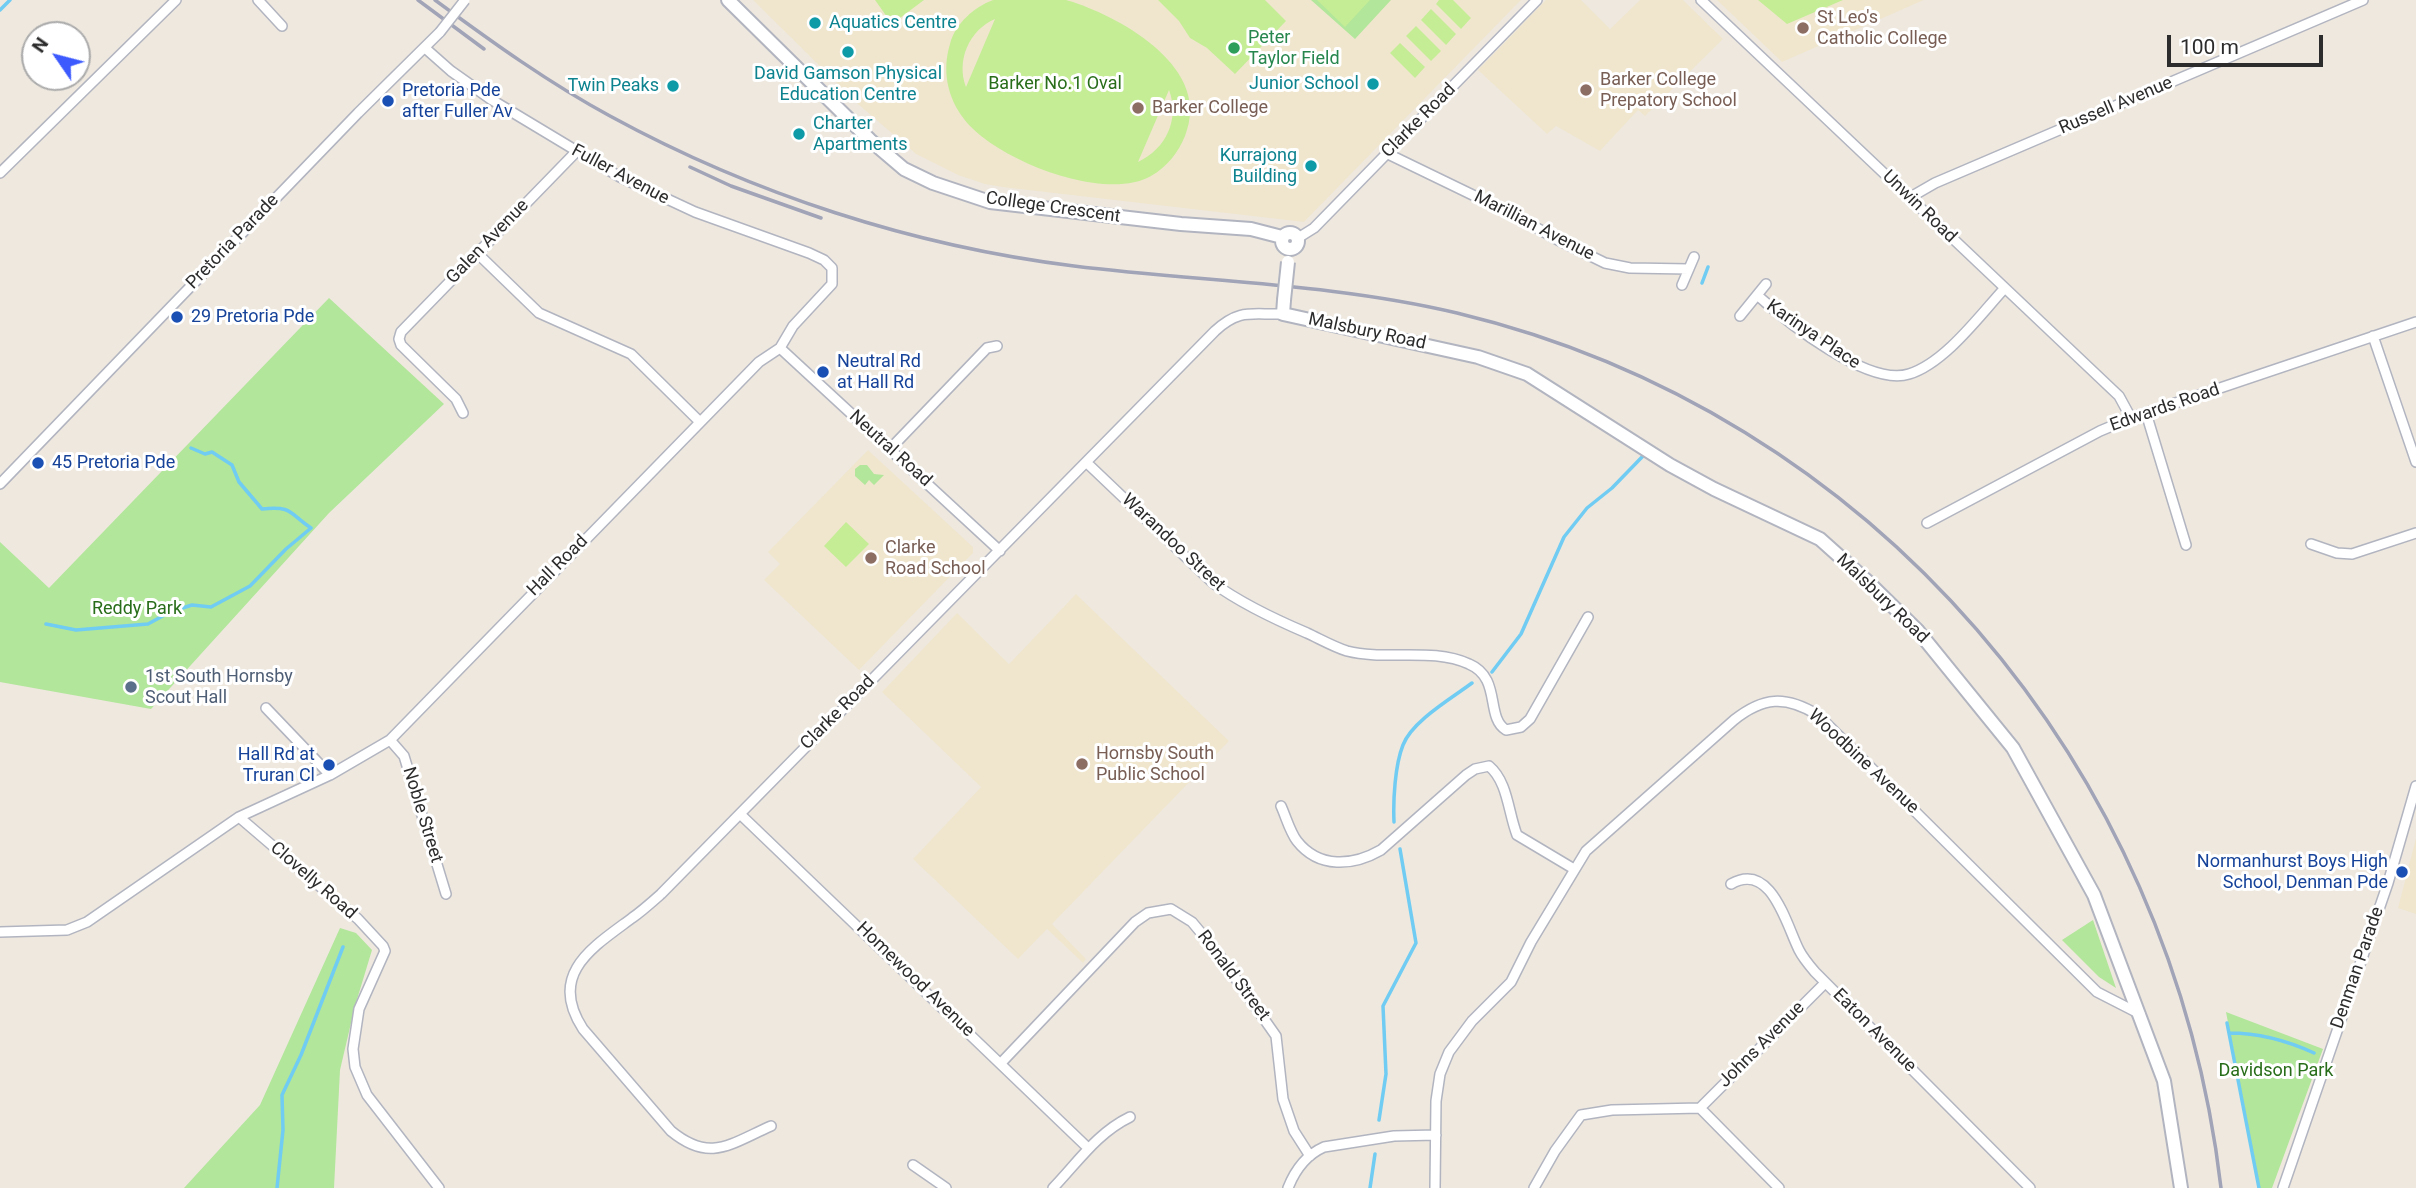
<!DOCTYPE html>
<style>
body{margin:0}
#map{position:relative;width:2416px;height:1188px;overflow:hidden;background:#eee8df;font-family:Roboto,sans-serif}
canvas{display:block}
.north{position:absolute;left:21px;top:21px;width:70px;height:70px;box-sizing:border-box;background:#fff;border:2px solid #ababab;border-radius:50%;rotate:305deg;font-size:19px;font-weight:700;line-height:28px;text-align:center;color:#2c2c2c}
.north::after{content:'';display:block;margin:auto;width:24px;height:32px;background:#3c5afe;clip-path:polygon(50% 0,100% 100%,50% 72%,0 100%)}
.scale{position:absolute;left:2167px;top:35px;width:156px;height:32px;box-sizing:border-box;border:4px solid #2c2c2c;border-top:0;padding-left:9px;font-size:21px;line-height:24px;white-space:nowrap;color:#2c2c2c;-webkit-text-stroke:5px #fff;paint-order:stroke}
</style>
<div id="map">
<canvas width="2416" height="1188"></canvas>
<div class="north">N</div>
<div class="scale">100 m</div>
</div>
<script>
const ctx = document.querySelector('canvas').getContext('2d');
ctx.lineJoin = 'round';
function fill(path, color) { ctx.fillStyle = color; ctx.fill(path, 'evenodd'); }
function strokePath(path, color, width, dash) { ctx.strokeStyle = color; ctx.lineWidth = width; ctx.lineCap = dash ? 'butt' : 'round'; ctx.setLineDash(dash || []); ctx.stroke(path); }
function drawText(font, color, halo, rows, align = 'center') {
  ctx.font = font + ' Roboto,sans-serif'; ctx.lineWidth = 6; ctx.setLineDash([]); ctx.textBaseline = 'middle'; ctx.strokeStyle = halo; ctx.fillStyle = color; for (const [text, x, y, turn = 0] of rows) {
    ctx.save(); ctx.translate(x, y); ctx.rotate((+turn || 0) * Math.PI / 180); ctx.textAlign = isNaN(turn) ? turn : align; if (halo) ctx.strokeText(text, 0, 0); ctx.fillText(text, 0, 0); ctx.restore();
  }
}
const education = new Path2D(`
 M753,0H1521L1304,222L1002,187L985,184L958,175L916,154L859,105Z
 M1546,0H1581L1610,29L1640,0H1683L1723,39L1645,116L1638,110L1600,151L1556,126L1547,134L1478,70Z
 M1717,0H1924L1782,62Z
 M868,450L973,547V553L859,670L764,580L780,564L768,552Z
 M1076,594L1229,741L1052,924L1086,959L1083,963L1047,929L1018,959L913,859L981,787L882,692L957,613L1009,664Z
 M2416,838V914L2398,908Z`);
const green = new Path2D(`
 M1311,0H1391L1355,39Z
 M329,298L444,404L329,513L151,709L0,682V542L49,588Z
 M860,465H867L874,474L884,475L874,485L869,480L865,485L855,476V469Z
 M2093,920L2116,988L2099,977L2062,940Z
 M340,928L356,933L372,950L355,1006L340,1070L334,1188H184L260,1105Z
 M2226,1012L2323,1049L2272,1188H2260Z`);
const pitch = new Path2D(`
 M875,0H924L892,24Z
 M993,0H1066L1073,2C1124,19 1213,69 1185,136C1178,153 1167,167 1151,176C1104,203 994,159 964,119C947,97 942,70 950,44C955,24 974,7 993,0ZM995,19L966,87C956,61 969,30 995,19ZM1169,90C1180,119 1166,149 1138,162Z
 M1158,0H1265L1286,21L1235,74L1207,48L1190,38L1179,21Z
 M1317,0H1370L1345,27Z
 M1439,0H1453L1471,18L1461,29L1436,4Z
 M1758,0H1843L1787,24Z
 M1431,9L1456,34L1446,45L1421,20Z
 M1416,26L1441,51L1431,61L1406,36Z
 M1400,43L1425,67L1415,78L1390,53Z
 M846,522L869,544L846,567L824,546Z`);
const stream = new Path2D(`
 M0,10L10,0
 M1702,283L1708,267
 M46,624L76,630L148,624L170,612L192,605L211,607L250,586L286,549L311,528C288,513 294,506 262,509L239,482L232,465L212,452L205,454L191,448
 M1492,672L1521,634L1564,537L1587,508L1612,488L1643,456
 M1394,822C1393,800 1395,765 1403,745C1412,721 1452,698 1472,683
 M2227,1023L2259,1188
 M2229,1033C2258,1033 2288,1041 2314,1053
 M1379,1120L1386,1074L1383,1006L1416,943L1400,849
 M277,1188L283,1130L282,1095L301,1055L343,947
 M1370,1188L1375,1154`);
const street = new Path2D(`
 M258,0L282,26
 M1701,0L2119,396L2131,418
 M1386,153L1514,215L1558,240L1605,263L1630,268L1689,269
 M0,173L176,0
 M1909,198L1935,183L2363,0
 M1298,238L1314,228L1537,0
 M477,253L539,313L631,354L700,422
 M1682,285L1694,257
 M1757,295C1787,322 1868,387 1909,374C1945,363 1980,315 2004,289
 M1740,316L1766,284
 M2373,336L2416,462
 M780,348L1000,551
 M463,413L456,399L401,345L399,339L401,332L576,152
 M2146,413L2186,545
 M890,449L987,348L997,346
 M1087,463L1213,583C1242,604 1274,619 1307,633C1320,639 1334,647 1347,651C1386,661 1432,647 1469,664C1502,678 1485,717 1506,730L1521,727L1530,719L1588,617
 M0,484L358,113L440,32
 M1927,523L2100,431L2131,418L2416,322
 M2311,544L2337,553L2352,554L2416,533
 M266,708L330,775
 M390,740L404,756L446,894
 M1281,806C1286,817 1290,832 1297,841C1319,869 1353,866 1381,850L1466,775L1475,769L1489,766C1508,782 1508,812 1517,835L1574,869
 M740,814L1088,1148
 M239,817L358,919L383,946L385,951L359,1009L353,1049L355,1067L367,1095L439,1188
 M1731,884C1771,861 1786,924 1799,950C1803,958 1809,965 1815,972L2030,1188
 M0,932L67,930L87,922L239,817L330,775L390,740L759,362L780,348L793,326L832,284V268L824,260L809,253L695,212L620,177L492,100L451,71L425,48
 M1001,1063L1135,922L1148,913L1171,909L1192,922L1217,952L1276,1036L1283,1099L1294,1131L1310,1156
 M1700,1108L1825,983
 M1700,1108L1779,1188
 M771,1126C730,1144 710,1163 671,1131L583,1029C547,974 593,947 632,918C642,911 652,902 661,894L1215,331C1240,308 1252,315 1283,314
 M913,1165L946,1188
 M1053,1188C1078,1162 1097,1133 1130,1117
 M1288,1188C1295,1170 1306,1155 1324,1147L1394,1136L1436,1135
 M1435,1188L1436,1101L1440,1074L1449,1052L1472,1021L1511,982L1531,942L1586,851L1734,720C1763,697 1785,695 1818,715L2097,992L2140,1014
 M1534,1188L1555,1151L1581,1115L1612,1110L1700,1108
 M2283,1188L2388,883L2416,786`);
const secondary = new Path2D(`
 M728,0L870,140L904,169L933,183L990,202L1181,224L1251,229L1282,237
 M1282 241a8 8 0 1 1 16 0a8 8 0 1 1-16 0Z
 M1284,300L1283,314L1478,357L1527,374L1670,465L1714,489L1820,539L1868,582L1918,631L2013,748L2094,895L2164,1081L2181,1188`);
const rail = new Path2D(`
 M418,0L484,49
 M435,0C492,42 549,83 610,116C753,194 913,246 1074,266C1202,282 1331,283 1457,313C1873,413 2172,765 2221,1188
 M690,167L731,186L821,218`);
const streetBridge = new Path2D(`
 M440,32L465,0`);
const secondaryBridge = new Path2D(`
 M1284,300L1288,262`);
const markers = [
 [815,23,7,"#0f9aa8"],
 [1803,28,7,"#8d6e63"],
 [1234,48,7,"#2e9e5b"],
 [848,52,7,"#0f9aa8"],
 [1373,84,7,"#0f9aa8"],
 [673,86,7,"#0f9aa8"],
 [1586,90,7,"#8d6e63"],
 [388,101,7,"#1a4fb4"],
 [1138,108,7,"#8d6e63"],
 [799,134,7,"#0f9aa8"],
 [1311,166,7,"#0f9aa8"],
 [177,317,7,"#1a4fb4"],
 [823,372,7,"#1a4fb4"],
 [38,463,7,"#1a4fb4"],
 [871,558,7,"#8d6e63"],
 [131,687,7,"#5c6f8a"],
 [1082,764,7,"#8d6e63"],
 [329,765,7,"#1a4fb4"],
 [2402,872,7,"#1a4fb4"]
];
const educationNames = [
 ["St Leo's",1817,18],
 ["Catholic College",1817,39],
 ["Barker College",1600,80],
 ["Prepatory School",1600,101],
 ["Barker College",1152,108],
 ["Clarke",885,548],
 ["Road School",885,569],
 ["Hornsby South",1096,754],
 ["Public School",1096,775]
];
const cultureNames = [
 ["Aquatics Centre",829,23,"left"],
 ["David Gamson Physical",848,74,"center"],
 ["Education Centre",848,95,"center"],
 ["Junior School",1359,84],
 ["Twin Peaks",659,86],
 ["Charter",813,124,"left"],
 ["Apartments",813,145,"left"],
 ["Kurrajong",1297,156],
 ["Building",1297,177]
];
const leisureNames = [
 ["Peter",1248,38],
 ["Taylor Field",1248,59]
];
const parkNames = [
 ["Barker No.1 Oval",1055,84],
 ["Reddy Park",137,609],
 ["Davidson Park",2276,1071]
];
const transitNames = [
 ["Pretoria Pde",402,91],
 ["after Fuller Av",402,112],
 ["29 Pretoria Pde",191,317],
 ["Neutral Rd",837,362],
 ["at Hall Rd",837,383],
 ["45 Pretoria Pde",52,463],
 ["Hall Rd at",315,755,"right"],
 ["Truran Cl",315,776,"right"],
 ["Normanhurst Boys High",2388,862,"right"],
 ["School, Denman Pde",2388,883,"right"]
];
const streetNames = [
 ["Russell Avenue",2116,106,-23],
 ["Clarke Road",1419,121,-45],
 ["Fuller Avenue",620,175,28],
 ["Unwin Road",1919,207,44],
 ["College Crescent",1053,208,8],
 ["Marillian Avenue",1534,226,27],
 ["Pretoria Parade",233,242,-46],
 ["Galen Avenue",488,242,-46],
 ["Malsbury Road",1367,332,12],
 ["Karinya Place",1813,335,34],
 ["Edwards Road",2165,408,-19],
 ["Neutral Road",890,449,42],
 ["Warandoo Street",1173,543,43],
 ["Hall Road",558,566,-45],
 ["Malsbury Road",1882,599,44],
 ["Clarke Road",838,713,-45],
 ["Woodbine Avenue",1863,762,43],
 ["Noble Street",422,815,73],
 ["Clovelly Road",313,881,41],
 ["Denman Parade",2358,968,-71],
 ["Ronald Street",1233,976,53],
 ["Homewood Avenue",915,980,44],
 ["Eaton Avenue",1874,1031,45],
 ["Johns Avenue",1762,1045,-45]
];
const serviceNames = [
 ["1st South Hornsby",145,677],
 ["Scout Hall",145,698]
];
fill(education, '#f0e6ce');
fill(green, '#b2e69a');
fill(pitch, '#c5ed96');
strokePath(stream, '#70ccf2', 3.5);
strokePath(street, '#b2b5c0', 12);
strokePath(secondary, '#b2b5c0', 16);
strokePath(street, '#fff', 9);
strokePath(secondary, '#fff', 12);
strokePath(rail, '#a1a3b7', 3.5);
strokePath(streetBridge, '#b2b5c0', 12, []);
strokePath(secondaryBridge, '#b2b5c0', 16, []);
strokePath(streetBridge, '#fff', 9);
strokePath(secondaryBridge, '#fff', 12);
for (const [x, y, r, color] of markers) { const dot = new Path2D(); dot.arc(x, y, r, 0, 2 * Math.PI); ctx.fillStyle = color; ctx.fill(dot); strokePath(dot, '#fff', 2.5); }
drawText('18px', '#785e54', '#fff', educationNames, 'left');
drawText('18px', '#0d838f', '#fff', cultureNames, 'right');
drawText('18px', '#27864d', '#fff', leisureNames, 'left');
drawText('18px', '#286d19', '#fff', parkNames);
drawText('18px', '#164399', '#fff', transitNames, 'left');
drawText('18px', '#2c2c2c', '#fff', streetNames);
drawText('18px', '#4e5e75', '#fff', serviceNames, 'left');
</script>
